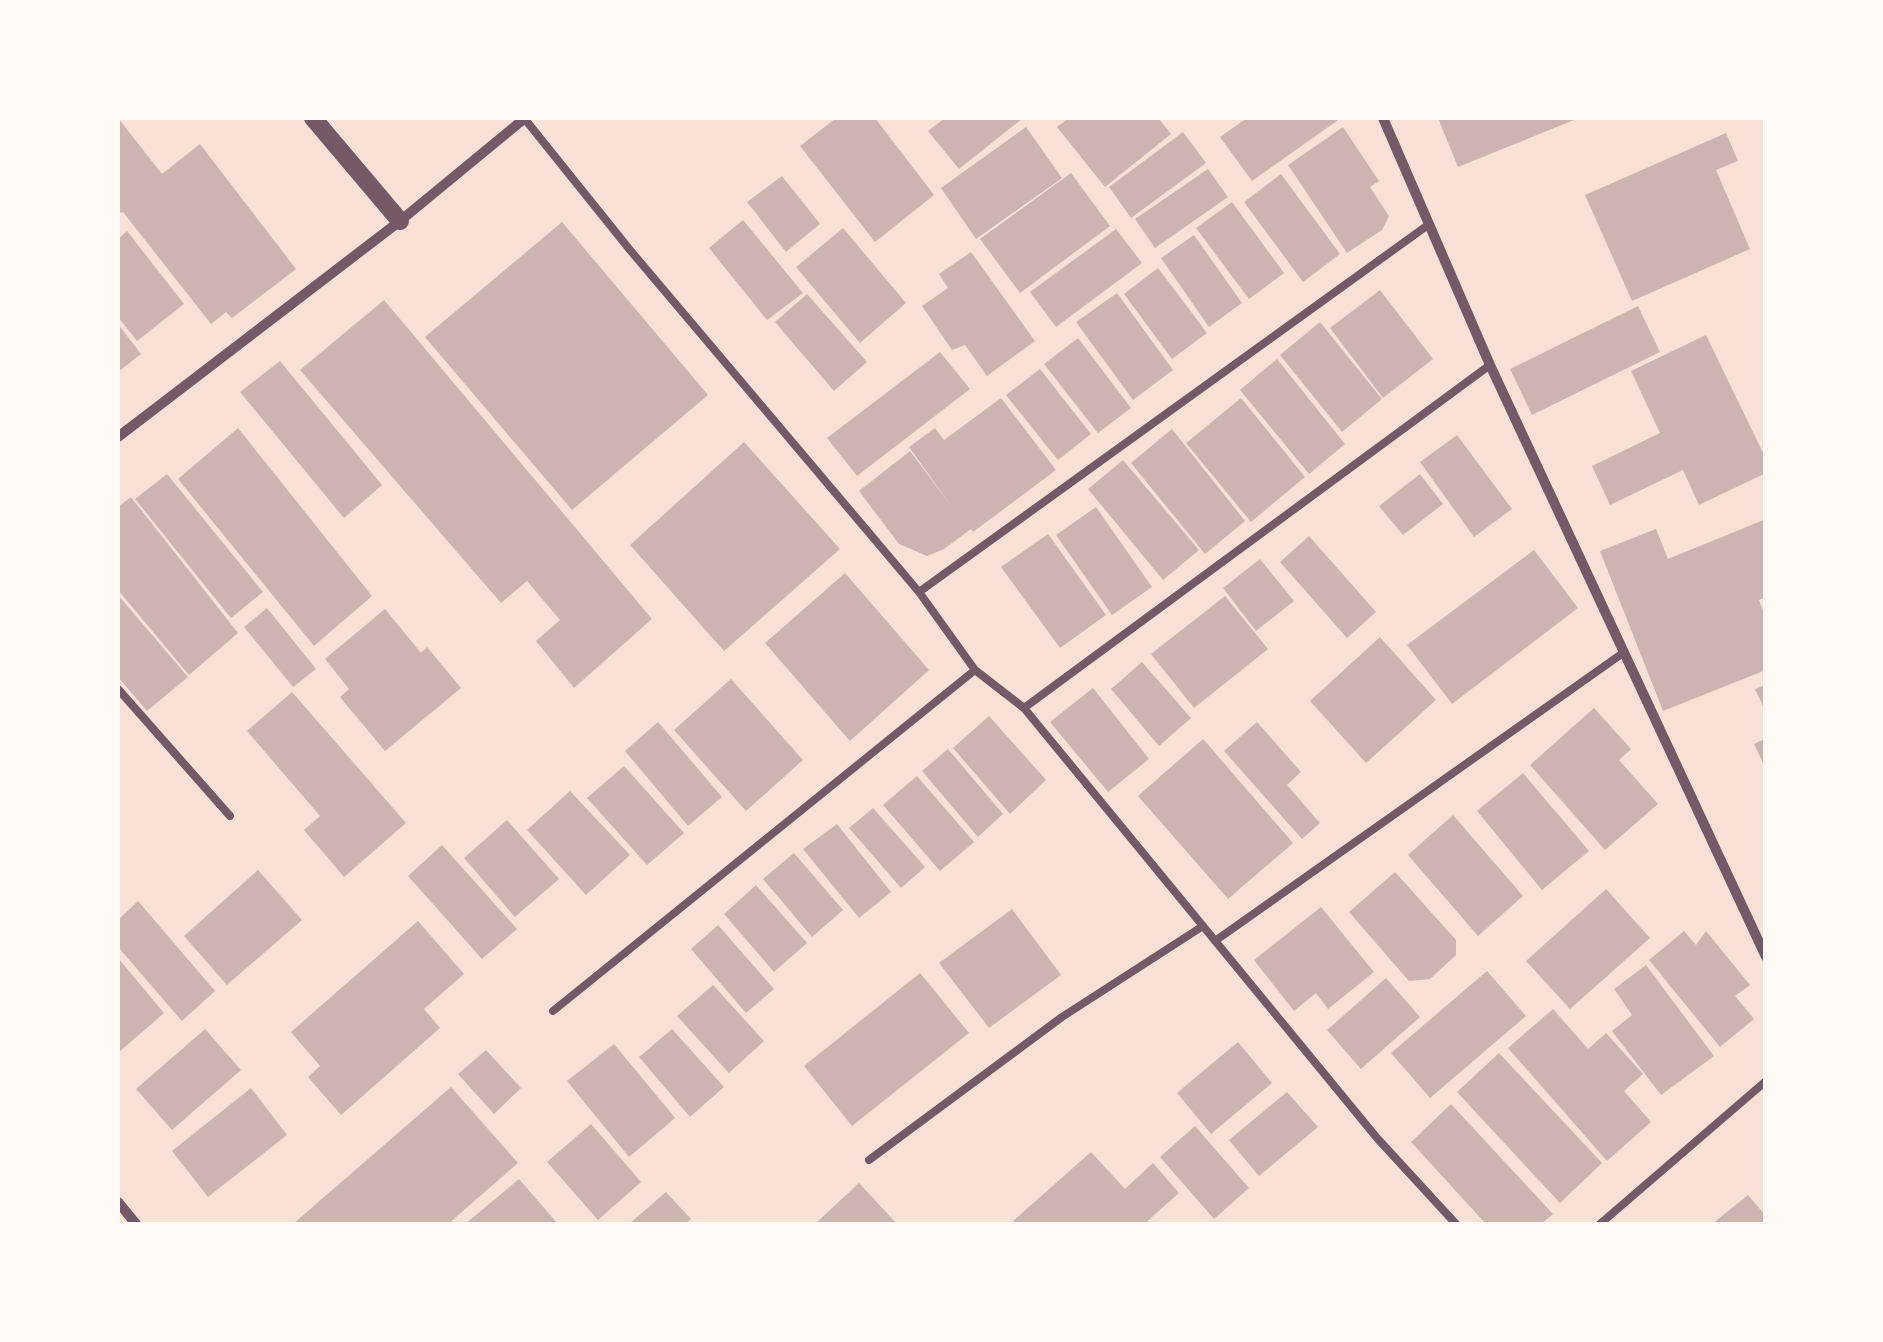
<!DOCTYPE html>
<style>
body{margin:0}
#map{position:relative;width:1883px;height:1342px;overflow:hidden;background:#f7e1d7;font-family:"Alegreya Sans",sans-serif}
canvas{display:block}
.frame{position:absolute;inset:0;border:120px solid #fffaf5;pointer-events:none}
</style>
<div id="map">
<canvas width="1883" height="1342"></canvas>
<div class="frame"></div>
</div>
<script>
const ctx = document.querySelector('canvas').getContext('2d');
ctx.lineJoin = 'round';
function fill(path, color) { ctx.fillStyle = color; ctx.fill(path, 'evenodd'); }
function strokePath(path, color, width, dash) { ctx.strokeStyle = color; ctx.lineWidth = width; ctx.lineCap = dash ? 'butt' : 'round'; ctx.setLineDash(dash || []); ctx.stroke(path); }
const building = new Path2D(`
 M118,118L162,174L200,144L296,269L232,318L226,312L211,324L123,212L121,213L118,208Z
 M836,118H875L934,195L875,242L800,146Z
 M945,118H1023L959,169L928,131Z
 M1069,118H1158L1171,134L1105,187L1057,127Z
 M1247,118H1341L1252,181L1220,137Z
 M1438,118H1579L1458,167Z
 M1026,127L1062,178L976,239L941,188Z
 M1343,127L1379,181L1370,187L1389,216L1382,230L1347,253L1288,165Z
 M1183,132L1206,163L1131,218L1109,187Z
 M1726,133L1738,161L1716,170L1750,249L1632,301L1585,195Z
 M1208,169L1228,197L1155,248L1135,219Z
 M1071,173L1110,226L1020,293L980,239Z
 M1281,174L1340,254L1303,282L1244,202Z
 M782,176L820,224L786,252L747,202Z
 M1232,202L1284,273L1249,299L1196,228Z
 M743,220L803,293L767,320L709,248Z
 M562,222L708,395L572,510L425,337Z
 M843,228L906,303L860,343L796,267Z
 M1116,229L1142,263L1056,327L1030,292Z
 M127,231L184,304L137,341L118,317V239Z
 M1194,235L1242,303L1209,327L1161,258Z
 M971,252L1035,341L987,376L965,345L952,350L922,306L948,288L939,274Z
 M1158,268L1207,333L1172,359L1124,294Z
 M1380,290L1433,359L1383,398L1330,328Z
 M1117,293L1173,370L1133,400L1076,322Z
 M807,294L867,362L834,391L775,322Z
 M384,300L652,619L574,688L536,641L560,620L527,581L501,603L300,370Z
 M1638,306L1660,352L1532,415L1510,369Z
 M1320,322L1382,399L1342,432L1280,355Z
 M118,324L141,354L118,372Z
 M1706,335L1766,459V473L1699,505L1683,470L1610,505L1592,466L1660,433L1631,371Z
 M1078,338L1131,408L1098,433L1044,364Z
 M940,352L970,389L857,476L827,438Z
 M1277,359L1345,444L1309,474L1240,390Z
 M280,361L382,485L344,518L240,392Z
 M1040,369L1091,434L1058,460L1006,395Z
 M1001,398L1056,470L973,532L971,529L944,549L927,556L899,544L859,491L910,451L952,507L909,447L935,428L944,440Z
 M1241,398L1305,477L1251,522L1186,443Z
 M238,428L372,596L314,646L178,479Z
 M1172,429L1245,521L1205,554L1131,463Z
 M1457,435L1512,509L1474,537L1420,462Z
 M744,442L840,549L724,651L630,545Z
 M1123,460L1199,550L1163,580L1088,489Z
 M167,474L263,592L231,618L135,499Z
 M1420,474L1443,504L1403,535L1379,506Z
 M131,497L238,633L189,675L118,590V507Z
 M1096,507L1152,587L1112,615L1056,535Z
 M1766,519V597L1759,600L1766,618V670L1663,711L1600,551L1656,529L1668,559Z
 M1048,534L1106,615L1060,648L1001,567Z
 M1309,536L1376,612L1347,638L1280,562Z
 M1534,550L1578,608L1452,704L1407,645Z
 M1260,559L1294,601L1256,631L1223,588Z
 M845,573L929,670L850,741L765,643Z
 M118,595L188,677L147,711L118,677Z
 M1225,596L1268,649L1194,708L1151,654Z
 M267,608L316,669L293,687L244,627Z
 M385,609L421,653L427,647L461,688L385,751L340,697L349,689L325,659Z
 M1380,637L1436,700L1366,763L1310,701Z
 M1142,662L1191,718L1159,746L1111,689Z
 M731,679L803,760L746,811L674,730Z
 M1766,685V712L1755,689Z
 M1093,688L1149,759L1108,792L1050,722Z
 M292,692L406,823L344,877L304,830L320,816L247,731Z
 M1594,708L1631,749L1619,760L1658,804L1605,850L1530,765Z
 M989,716L1046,780L1010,814L953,748Z
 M658,722L722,797L688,826L625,751Z
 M1257,722L1301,772L1287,785L1320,823L1302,839L1224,751Z
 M1766,738V769L1754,744Z
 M1203,739L1293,843L1228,899L1138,796Z
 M948,749L1003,814L978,837L922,771Z
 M624,766L684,833L647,865L587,798Z
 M1523,773L1589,851L1542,890L1477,811Z
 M917,776L974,842L940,871L883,805Z
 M570,791L630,855L586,895L527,830Z
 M873,808L925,867L901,888L849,828Z
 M1453,815L1523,896L1478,936L1408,855Z
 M507,820L559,879L515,917L464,858Z
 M837,824L891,892L859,918L803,849Z
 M442,845L517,929L482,959L408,876Z
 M794,853L843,910L812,937L763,879Z
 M258,870L302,920L227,985L184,936Z
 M1395,872L1456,940V955L1430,979L1409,981L1349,912Z
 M756,885L807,943L774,972L724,914Z
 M1606,889L1650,938L1570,1009L1526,961Z
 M138,901L215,991L182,1021L118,947V920Z
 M1321,907L1374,972L1328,1009L1316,993L1294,1011L1254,960Z
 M1012,909L1061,975L989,1028L939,963Z
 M418,921L464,974L424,1009L440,1028L341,1115L308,1077L320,1066L291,1032Z
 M718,925L774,989L746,1013L691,949Z
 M1684,931L1696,945L1706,931L1750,985L1735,996L1754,1019L1720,1047L1649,960Z
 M118,958L164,1013L118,1053Z
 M1646,965L1714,1056L1661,1095L1612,1031L1632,1015L1614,989Z
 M1487,971L1526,1016L1430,1098L1391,1053Z
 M920,973L969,1033L852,1126L804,1066Z
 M1386,978L1420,1017L1361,1069L1327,1030Z
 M713,985L764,1041L729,1073L677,1016Z
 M1553,1009L1588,1049L1606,1033L1643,1074L1624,1091L1651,1122L1607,1161L1508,1048Z
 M205,1029L241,1070L172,1130L136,1089Z
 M672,1029L724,1087L690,1117L639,1057Z
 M1238,1042L1272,1083L1211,1134L1177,1093Z
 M614,1044L675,1118L629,1157L567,1081Z
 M486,1050L521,1088L494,1114L458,1074Z
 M1499,1053L1602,1163L1560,1203L1457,1092Z
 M451,1087L518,1163L448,1224H293Z
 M251,1088L287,1135L208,1197L172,1151Z
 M1287,1092L1318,1127L1259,1176L1229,1140Z
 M1451,1104L1553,1214L1541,1224H1486L1411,1142Z
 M591,1124L641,1182L598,1220L547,1162Z
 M1195,1126L1249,1188L1214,1219L1160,1157Z
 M1091,1152L1125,1189L1153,1163L1179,1193L1144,1224H1016L1013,1221Z
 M519,1179L558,1224H465Z
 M859,1183L897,1224H815Z
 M666,1192L691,1219L685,1224H629Z
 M1748,1195L1766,1216V1224H1712Z`);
const service = new Path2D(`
 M524,118L630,250L919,592L975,670L1024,708L1377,1138L1456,1224
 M919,592L1428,225
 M118,689L230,816
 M1024,708L1490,365
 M1215,941L1623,653
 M553,1011L975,670
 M869,1160L1062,1017L1203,926
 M1600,1224L1766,1081`);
const minor = new Path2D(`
 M1383,118L1490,365L1766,957
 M118,437L400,221L525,118
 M118,1202L136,1224`);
const tertiary = new Path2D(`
 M313,118L400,221`);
fill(building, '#ccb4b1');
strokePath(service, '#755966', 8);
strokePath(minor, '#755966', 10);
strokePath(tertiary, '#755966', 18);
</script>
